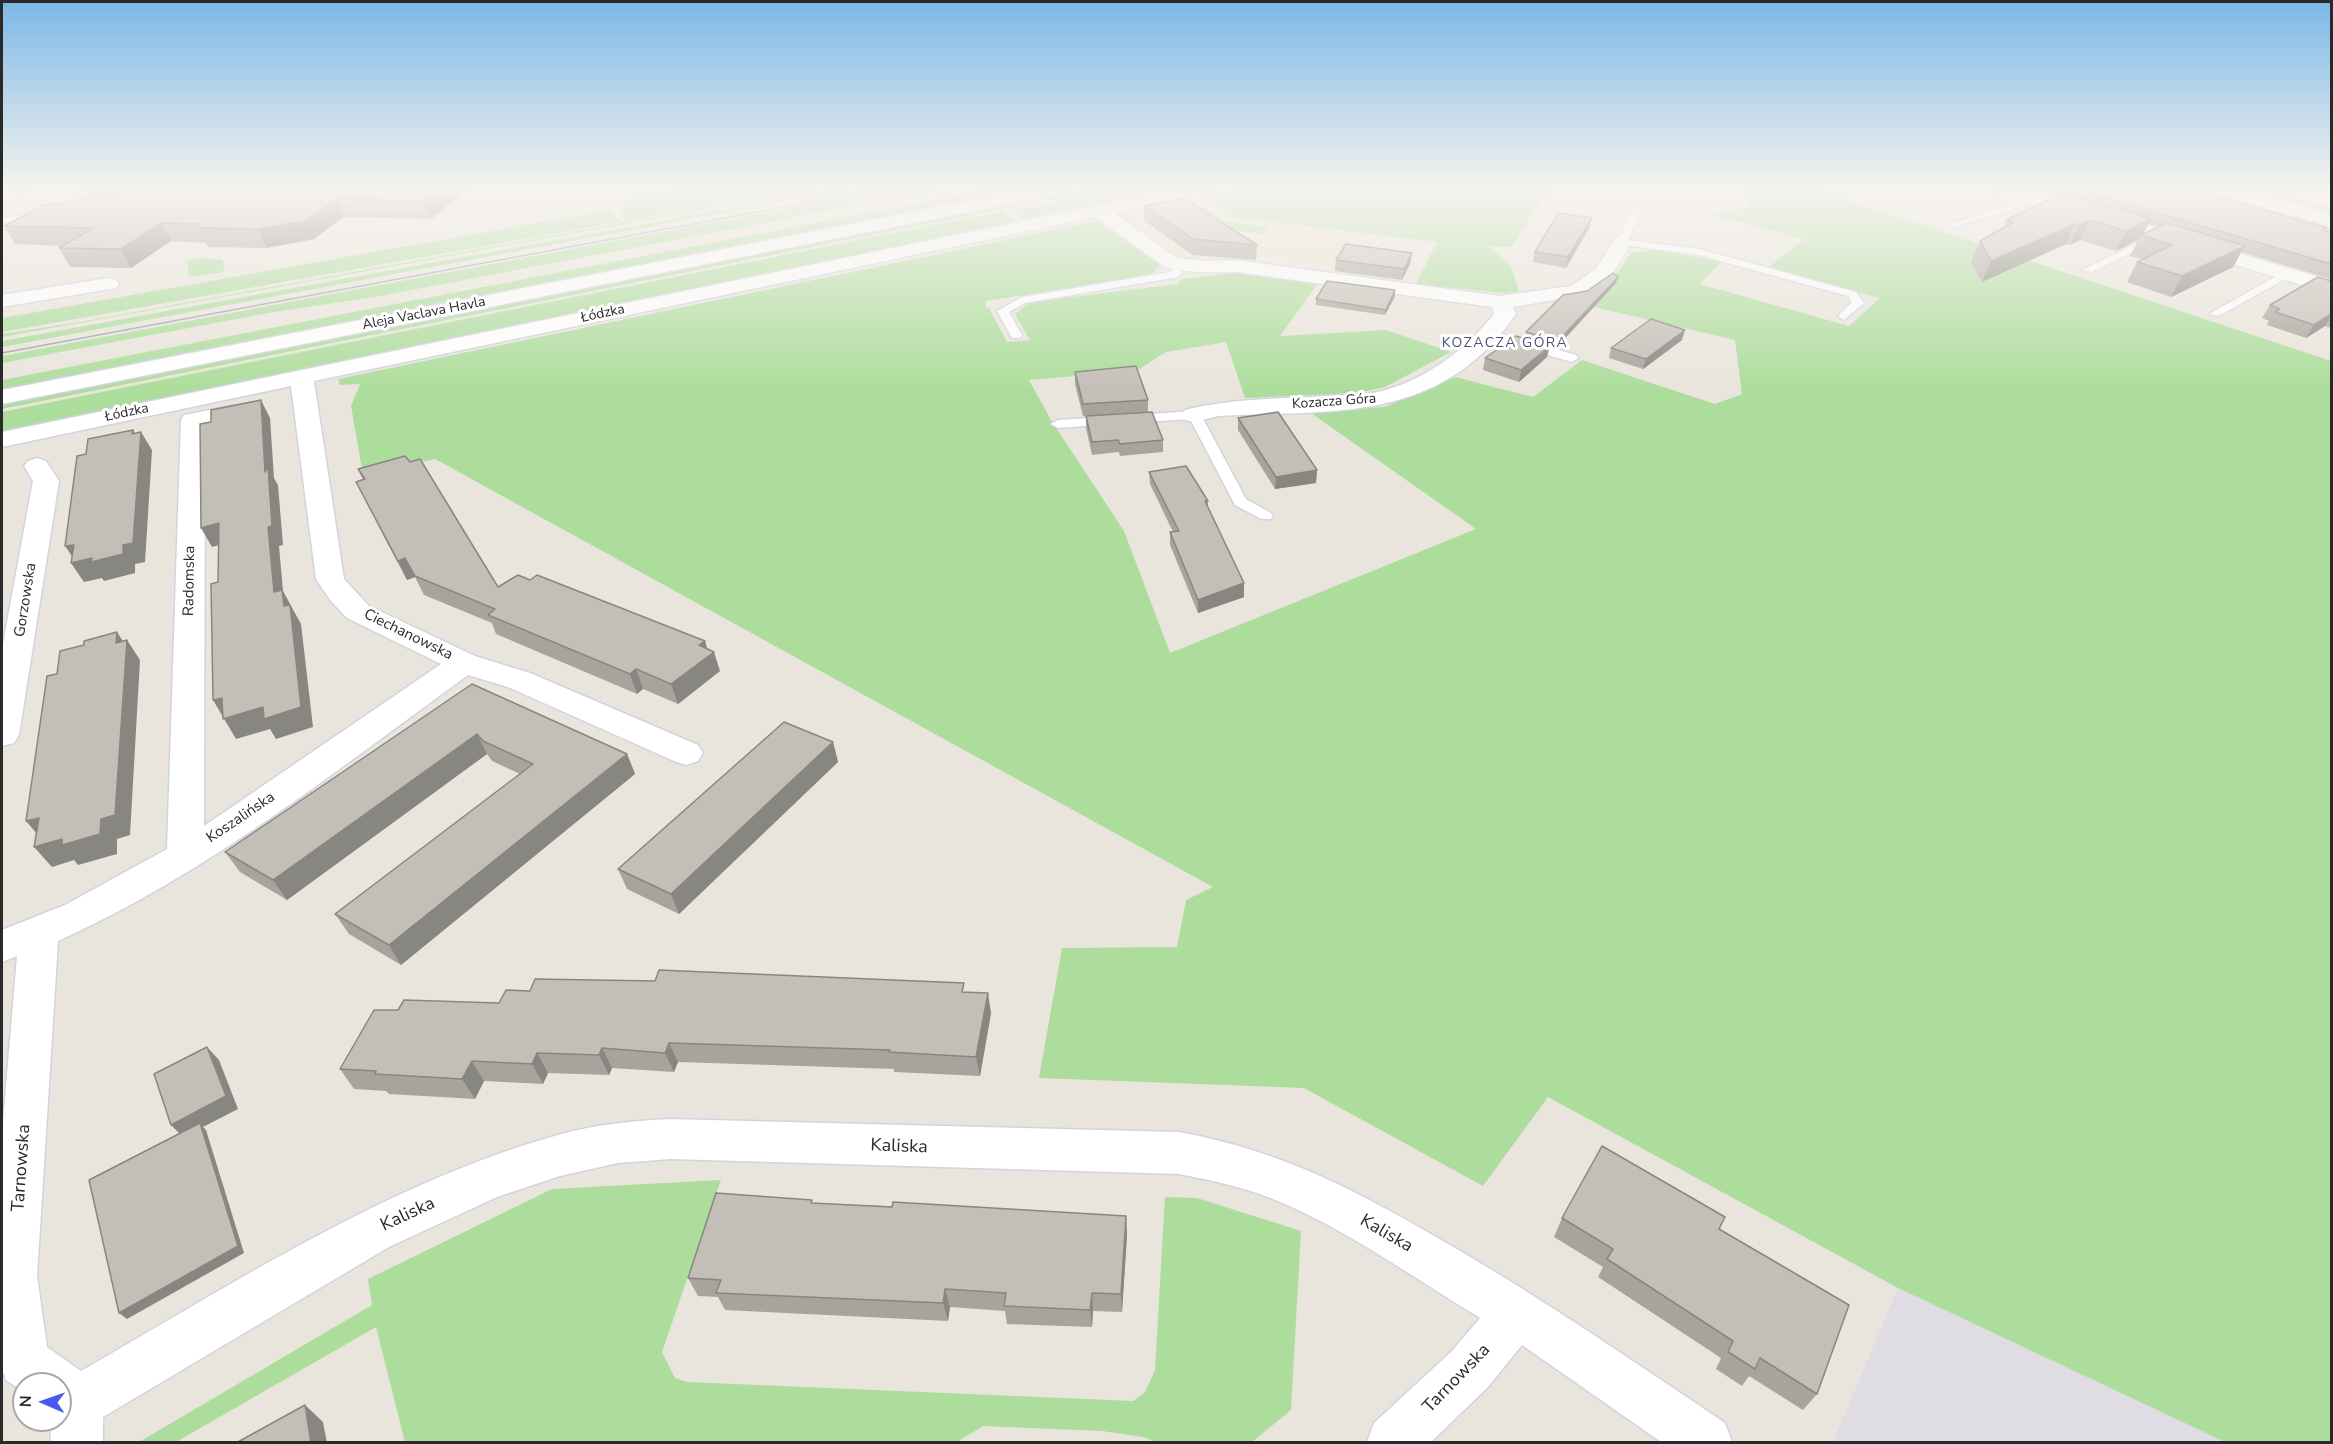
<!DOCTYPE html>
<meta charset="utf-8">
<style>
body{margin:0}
#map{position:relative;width:2333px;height:1444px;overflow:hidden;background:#eae5dc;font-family:"Nunito Sans",sans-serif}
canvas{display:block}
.frame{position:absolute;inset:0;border:3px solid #292929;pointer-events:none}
.north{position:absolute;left:12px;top:1372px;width:60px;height:60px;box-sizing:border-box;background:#fff;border:2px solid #a9a9a9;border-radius:50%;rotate:272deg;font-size:16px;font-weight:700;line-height:24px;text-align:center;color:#292929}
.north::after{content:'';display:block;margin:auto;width:21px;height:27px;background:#4658ed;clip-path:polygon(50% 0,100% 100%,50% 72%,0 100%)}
</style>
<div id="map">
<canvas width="2333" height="1444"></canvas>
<div class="frame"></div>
<div class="north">N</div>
</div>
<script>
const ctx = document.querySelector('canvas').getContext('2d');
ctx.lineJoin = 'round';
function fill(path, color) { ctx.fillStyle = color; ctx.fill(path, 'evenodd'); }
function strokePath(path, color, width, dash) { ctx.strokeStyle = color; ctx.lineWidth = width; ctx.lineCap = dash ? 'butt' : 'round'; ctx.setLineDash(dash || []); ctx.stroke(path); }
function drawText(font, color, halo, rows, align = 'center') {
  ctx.font = font + ' "Nunito Sans",sans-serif'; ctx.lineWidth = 6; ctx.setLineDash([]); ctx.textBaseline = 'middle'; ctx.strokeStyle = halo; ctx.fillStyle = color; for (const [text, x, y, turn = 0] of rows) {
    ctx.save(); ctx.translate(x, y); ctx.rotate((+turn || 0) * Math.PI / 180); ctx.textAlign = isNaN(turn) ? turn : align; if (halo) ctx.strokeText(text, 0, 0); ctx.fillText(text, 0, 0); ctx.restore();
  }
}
const industrial = new Path2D(`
 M1898,1288L2225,1442H1833Z`);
const education = new Path2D(`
 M1203,198L1234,217L1357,233L1336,266L1248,254L1212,262L1183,259L1121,216Z`);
const green = new Path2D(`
 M688,189H798L627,221L617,205V202Z
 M807,189H820L2,337V334L80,322Z
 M837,189H852L2,347V341Z
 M891,189H943L380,296L269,313L2,363V356Z
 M990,189H1034L2,391V380Z
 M1103,189H1124L1022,205L2,409V403L1026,200Z
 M1135,189H1187L1027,222L1012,209Z
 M1245,189H1549L1511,247L1488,246L1512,268L1519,292L1502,293L1416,284L1437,242L1234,217L1203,198Z
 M1742,189H1814L2331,361V1442H2225L1898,1288L1548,1097L1483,1186L1304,1088L1039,1078L1062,948L1177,947L1186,900L1213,887L435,459L363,475L351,406L360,384L340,385L338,379L1097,221L1160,265L1151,275L986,301V308H989L1007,342L1030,340L1015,314L1030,302L1178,284L1181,279L1244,272L1318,283L1280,336L1386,330L1451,352L1385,387L1357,393L1245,398L1226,342L1166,352L1136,371L1029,380L1051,420L1124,531L1170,653L1476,529L1308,411L1385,407L1455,377L1533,397L1582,360L1715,404L1742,394L1735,340L1564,300C1600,289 1611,286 1631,253L1655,249L1721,262L1700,284L1849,326L1880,298L1768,268L1804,239L1712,215L1748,206L1743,193L1748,192Z
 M2239,189H2259L2331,209V215Z
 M1204,207L1227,222L1268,227L1263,234L1215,227L1190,211Z
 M610,210L620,222L2,332V318Z
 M1003,211L1015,222L988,227L990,230L2,433V412Z
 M199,258L223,260L224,272L189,277L187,261Z
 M721,1180L662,1352L675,1378L688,1382L1133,1401L1145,1392L1155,1370L1165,1197L1197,1198L1301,1231L1291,1410L1252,1442H1155L1143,1437L1102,1431L983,1426L957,1442H405L376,1327L176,1442H139L372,1305L368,1279L552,1189Z`);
const lane = new Path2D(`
 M2034,198L2043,200L1955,227L1946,225Z
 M1636,208L1641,211L1628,240L1699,249L1856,292L1864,303L1844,320L1838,316L1852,302L1848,296L1698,255L1618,244L1617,242L1631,211Z
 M2156,234L2161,237L2160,239L2092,272L2082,270Z
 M1178,262L1187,264L1178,277L1025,303L1009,312L1022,335L1020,338H1012L997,311L1022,297L1170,272Z
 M2282,273L2292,275L2219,316L2209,314Z
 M1492,331L1576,355L1578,358L1572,362L1488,338V332Z
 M1194,411L1201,415L1246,499L1271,513L1273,516L1271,519H1261L1235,505L1190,419L1058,428L1051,424L1058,420Z`);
const street = new Path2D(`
 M2,189H25L2,201Z
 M1178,189H1214L1205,194L1114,213L1177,258L1207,261L1236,260L1500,296L1571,286L1596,269L1615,238L1622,236L1632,242L1611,277L1584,295L1513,307L1516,314C1440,424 1335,410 1218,416L1194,422L1185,420L1182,415L1185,410C1232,398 1280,399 1327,396C1342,395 1358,396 1373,393C1420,384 1465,351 1494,314L1492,307L1236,272C1212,273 1188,273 1165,267L1095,217L314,381L344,579L369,606L475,656L530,673L698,745L703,753L698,761L686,765L674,761L508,687L468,675C337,770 207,874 58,941L37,1276L47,1347L81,1371C235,1283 387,1183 558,1135C595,1124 633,1121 671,1119L1179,1132C1284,1151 1359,1192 1450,1245C1545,1300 1634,1362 1725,1423L1732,1442H1661L1522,1345L1488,1387L1431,1442H1367L1374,1423L1452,1351L1480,1318C1416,1279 1353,1234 1285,1204C1252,1189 1215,1181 1179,1174L671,1159L618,1163L560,1176L497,1197L389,1247L103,1417V1442H51L50,1420H60V1384H24V1392L6,1380L2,1369V1134L17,956L2,962V930L65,905L167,849L181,420L184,415L235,405L244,407L247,412L244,417L205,425L204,826L441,664L347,618L330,600L316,579L291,386L2,447V432Z
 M1994,189H2023L2332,281V294L1997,193Z
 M2211,189H2241L2332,214V226L2214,193Z
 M53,210L60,212L62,216L60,220L2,230V218Z
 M109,278L116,280L119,284L116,288L2,307V295Z
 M37,458L46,461L59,481L19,735L14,743L2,746V649L33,481L24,466L28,461Z`);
const secondary = new Path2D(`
 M1030,189H1067L1058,194L2,404V390Z
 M2275,189H2305L2332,196V207L2278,193Z`);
const tram = new Path2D(`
 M2,353L880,189`);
const wall = new Path2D(`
 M86,189H468L431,219L344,217L314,239L266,248L208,247L206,243L171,241L131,268L70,267L59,248L63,246L15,244L4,226L91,198Z
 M2031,189H2192L2331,232V279L2241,252L2233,267L2171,297L2127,282L2137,262L2142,259L2130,256L2138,240L2116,251L2080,240L2070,245L2066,244L1982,282L1971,262L1980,241L2003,228L2006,220L2056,197ZM2148,224L2158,227L2143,234Z
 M1144,206L1257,245L1256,260L1193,255L1144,221Z
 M1589,228L1566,268L1533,262L1535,252Z
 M1336,260L1410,264L1402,280L1335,271Z
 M1618,277L1616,283L1557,347L1525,338L1526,332L1587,291Z
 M2331,281V328L2325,326L2306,338L2267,325L2269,321L2262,318L2270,305Z
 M1395,296L1385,315L1316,305V299Z
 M1682,340L1643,369L1609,358L1611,348Z
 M1547,357L1519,382L1483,370L1485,358Z
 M1075,372L1148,400V412L1083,416L1075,384Z
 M1086,416L1163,440V452L1120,456L1119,452L1092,455L1086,428Z
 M1238,418L1317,470L1316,483L1275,489L1238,430Z
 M358,469L498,587L530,580L705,641L707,649L720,671L678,704L643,689L637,694L496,634L492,623L424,595L415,577L407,580L385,539L356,482L363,480Z
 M1149,472L1208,501V507L1244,583V597L1198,613L1170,545V532H1173L1150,484Z
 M472,684L627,754L635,774L401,965L349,934L335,914L520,774L492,761L487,754L287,900L240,872L225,852Z
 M833,742L838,762L679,914L627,889L618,869Z
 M530,991L965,992L991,1013L980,1076L894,1072V1069L678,1062L674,1072L612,1068L609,1075L548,1073L543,1084L484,1081L475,1099L389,1094L386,1091L354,1089L340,1069L398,1010L499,1003Z
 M813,1203L1126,1216L1127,1235L1122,1312L1093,1311L1092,1327L1007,1324L1005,1311L950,1307L948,1321L725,1310L718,1297L698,1296L688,1278Z
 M1562,1218L1719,1229L1817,1394L1803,1410L1749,1376L1742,1386L1716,1369L1721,1358L1598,1277L1603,1267L1554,1237Z`);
const shadedWall = new Path2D(`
 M86,189H135L93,201Z
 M440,189H468L431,219L424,201Z
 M337,199L344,217L314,239L266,248L258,229Z
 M1592,218L1589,228L1566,268L1568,257Z
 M2151,219L2142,236L2141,235L2138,240L2116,251L2126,231Z
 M2090,220L2080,240L2070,245L2079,225Z
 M162,223L171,241L131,268L121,249Z
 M2075,224L2066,244L1982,282L1991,261Z
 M2245,246L2233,267L2171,297L2182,276Z
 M1412,253L1410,264L1402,280L1404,269Z
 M1618,277L1616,283L1557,347L1558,341Z
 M1395,290V296L1385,315L1386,310Z
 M2331,314V316L2325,326L2306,338L2314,325Z
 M1685,330L1682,340L1643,369L1646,359Z
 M1550,346L1547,357L1519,382L1521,370Z
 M261,400L270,418L274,478L278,485L283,545L279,546L283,591L301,624L313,727L276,739L270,729L236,739L213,700L274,592L268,527Z
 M133,430L141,443V432L152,450L145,562L135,564V573L104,581L102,578L84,582L71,563L76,562L65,546L74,545H123Z
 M1317,470L1316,483L1275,489L1276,477Z
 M219,523L230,542L212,547L201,528Z
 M405,558L415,577L407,580L398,561Z
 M1244,583V597L1198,613V600Z
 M117,632L126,646L127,640L140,660L130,835L117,839V854L78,865L74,860L52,867L34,847L101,819Z
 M705,641L709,655L714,652L720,671L678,704L671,684L699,645Z
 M636,669L643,689L637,694L630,674Z
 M477,734L487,754L287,900L273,880Z
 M833,742L838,762L679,914L671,894Z
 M627,754L635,774L401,965L389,945Z
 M39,818L43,841L26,821Z
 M988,993L991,1013L980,1076L976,1057Z
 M669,1043L678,1062L674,1072L665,1053Z
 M207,1047L219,1060L238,1109L203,1127L206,1130L244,1253L127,1319L119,1313L184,1138L171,1125Z
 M602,1048L612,1068L609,1075L599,1055Z
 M537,1053L548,1073L543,1084L532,1064Z
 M472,1061L484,1081L475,1099L462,1079Z
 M1126,1216L1127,1235L1122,1312L1121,1294Z
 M945,1289L950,1307L948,1321L943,1303Z
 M1092,1293L1093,1311L1092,1327L1090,1310Z
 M305,1405L323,1422L327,1443H311Z`);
const building = new Path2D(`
 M128,189H440L424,201L337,199L306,221L258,229L199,228V224L162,223L121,249L59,248L93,228L4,226L42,206L121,193Z
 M2076,189H2192L2327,228L2322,230L2331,232V264Z
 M2064,193L2151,219L2126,231L2090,220L2079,225L2075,224L1991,261L1980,241L2014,222L2006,220Z
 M1183,198L1257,245L1193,239L1144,206Z
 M1558,213L1592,218L1568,257L1535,252Z
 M2167,223L2245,246L2182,276L2137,262L2172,245L2141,235Z
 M1346,244L1412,253L1404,269L1336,260Z
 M1613,273L1618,277L1558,341L1526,332L1563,295L1587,291Z
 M2318,277L2331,281V314L2314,325L2275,312L2280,309L2270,305Z
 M1327,281L1395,290L1386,310L1316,299Z
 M1651,319L1685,330L1646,359L1611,348Z
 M1516,336L1550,346L1521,370L1485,358Z
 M1136,366L1148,400L1083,404L1075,372Z
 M261,400L265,472L268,467L272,526L268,527L274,592L282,590L284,606L290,605L301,707L264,719L263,707L223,719L222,698L213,700L211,584L218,582L219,523L201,528L200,424L211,422V410Z
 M1152,412L1163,440L1120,444L1118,440L1092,442L1086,416Z
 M1278,412L1317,470L1276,477L1238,418Z
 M133,430L132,434L141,432L133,543L123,545V554L91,562L92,558L71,563L74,545L65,546L77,456L86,454L88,439Z
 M405,456L410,462L420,459L498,587L518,575L530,580L537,575L705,641L699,645L714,652L671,684L636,669L630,674L488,615L495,609L415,576L405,558L398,561L356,482L365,479L358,469Z
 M1186,466L1208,501H1205L1244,583L1198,600L1170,532L1179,531L1149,472Z
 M117,632L116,643L127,640L115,815L101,819L100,834L62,845V839L34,847L39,818L26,821L47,676L57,674L60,651L84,645V641Z
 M472,684L627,754L389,945L335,914L533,764L483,741L477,734L273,880L225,852Z
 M784,722L833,742L671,894L618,869Z
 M659,970L964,983L962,992L988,993L976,1057L889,1052L890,1050L669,1043L665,1053L602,1048L599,1055L537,1053L532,1064L472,1061L462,1079L375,1074L376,1071L340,1069L374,1010H398L404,1000L499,1003L506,990L530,991L535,979L655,981Z
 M207,1047L226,1096L171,1125L154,1074Z
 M200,1123L238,1246L119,1313L89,1180Z
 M1602,1146L1725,1217L1719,1229L1849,1305L1817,1394L1760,1358L1755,1369L1728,1352L1733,1341L1607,1259L1613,1249L1562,1218Z
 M716,1193L812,1200L811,1203L892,1207L893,1202L1126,1216L1121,1294L1092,1293L1090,1310L1004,1306L1006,1293L945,1289L943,1303L716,1293L721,1280L688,1278Z
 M305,1405L311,1443H236Z`);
const farStreetnames = [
 ["Aleja Vaclava Havla",424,314,-11],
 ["Łódzka",603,314,-12],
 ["Kozacza Góra",1334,402,-4],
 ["Łódzka",127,413,-12]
];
const farNeighbourhoodnames = [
 ["KOZACZA GÓRA",1505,344]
];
const streetNames = [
 ["Radomska",190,581,-89],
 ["Gorzowska",26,600,-81],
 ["Ciechanowska",408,635,26],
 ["Koszalińska",241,818,-34]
];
const nearStreetnames = [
 ["Kaliska",899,1147,2],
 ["Tarnowska",22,1168,-86],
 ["Kaliska",408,1215,-25],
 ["Kaliska",1386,1234,30],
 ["Tarnowska",1457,1379,-46]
];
fill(industrial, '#dfdce3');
fill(education, '#ebe4cc');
fill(green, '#addd9c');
strokePath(lane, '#d1d3e1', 3);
strokePath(street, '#d1d3e1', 3);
strokePath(secondary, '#d1d3e1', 3);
fill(lane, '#fff');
fill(street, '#fff');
fill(secondary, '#fff');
strokePath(tram, '#9fa0b2', 1.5);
fill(wall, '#a8a49d');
fill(shadedWall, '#888680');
fill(building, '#c3bfb7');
strokePath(building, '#888680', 1.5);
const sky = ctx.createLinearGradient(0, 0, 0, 391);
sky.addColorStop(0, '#7ab8e7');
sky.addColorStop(0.48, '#f6f3ef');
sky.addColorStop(1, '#f6f3ef00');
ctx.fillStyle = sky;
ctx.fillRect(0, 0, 2333, 391);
drawText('14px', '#292929', '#fff', farStreetnames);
ctx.letterSpacing = '1.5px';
drawText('14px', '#4d5176', '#fff', farNeighbourhoodnames);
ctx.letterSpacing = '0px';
drawText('15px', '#292929', '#fff', streetNames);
drawText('18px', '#292929', '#fff', nearStreetnames);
</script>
